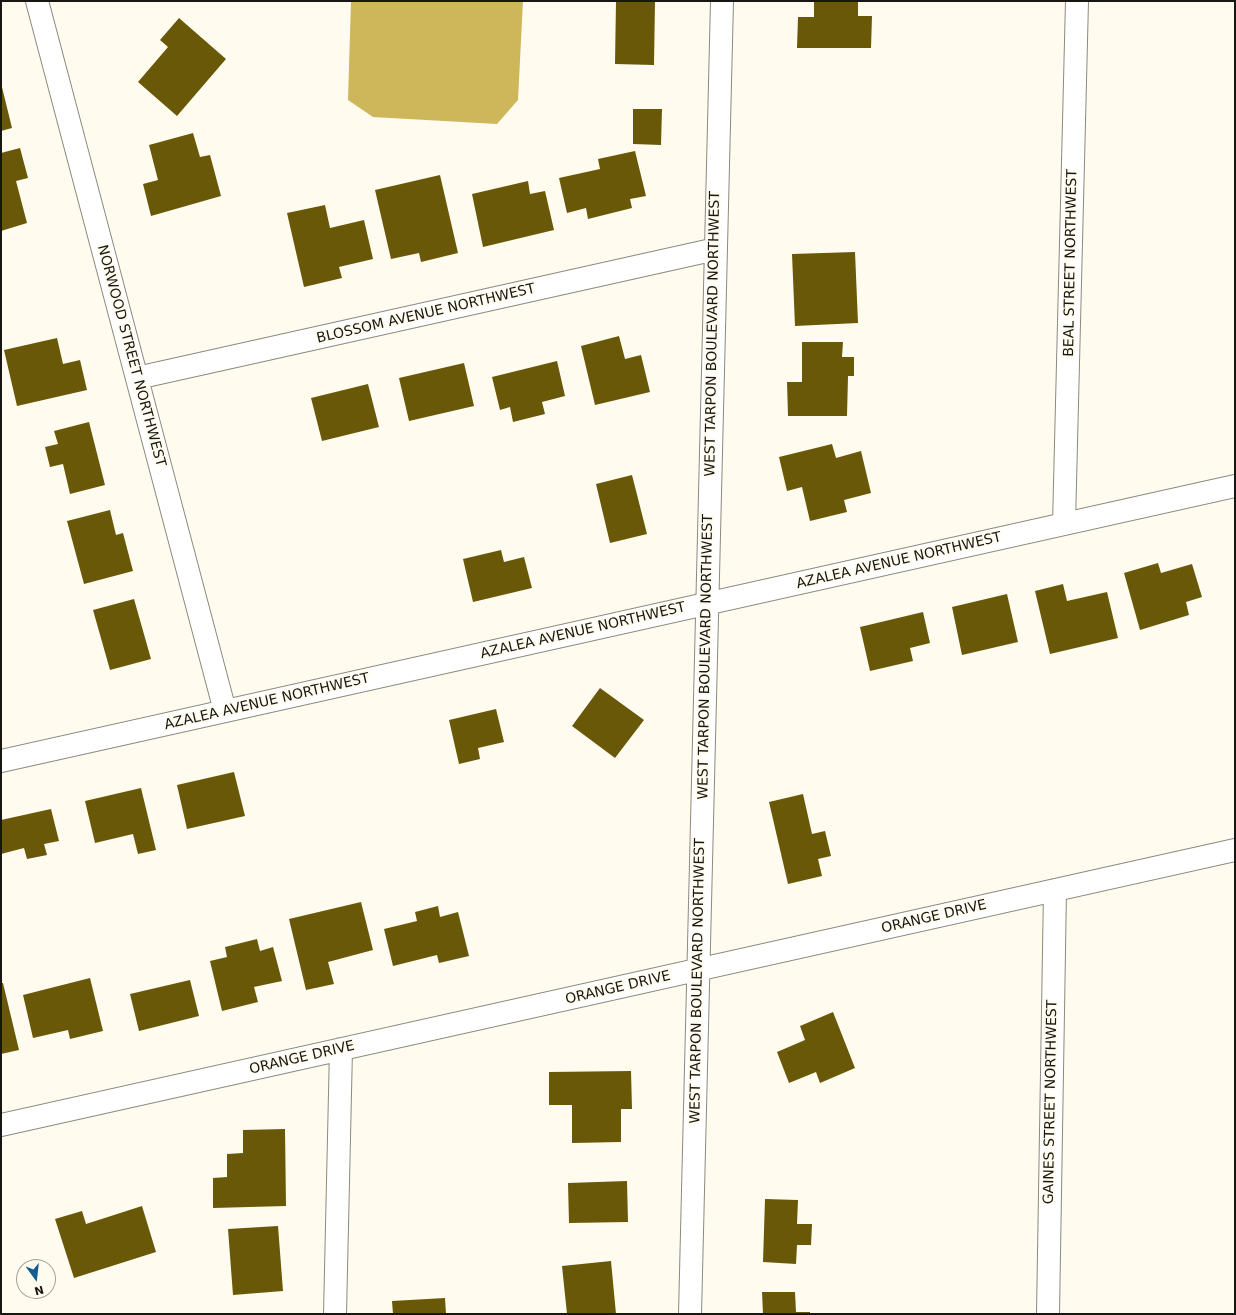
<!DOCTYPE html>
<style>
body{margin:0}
#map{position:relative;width:1236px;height:1315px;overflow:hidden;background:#fffcef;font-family:"DejaVu Sans",sans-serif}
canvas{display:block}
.frame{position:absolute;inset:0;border:2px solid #171612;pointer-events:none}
.north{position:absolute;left:16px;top:1259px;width:40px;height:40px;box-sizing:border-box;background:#fffcef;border:1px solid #a2a097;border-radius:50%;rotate:165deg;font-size:11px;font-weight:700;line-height:16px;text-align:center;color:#171612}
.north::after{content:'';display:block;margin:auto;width:14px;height:18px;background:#135d90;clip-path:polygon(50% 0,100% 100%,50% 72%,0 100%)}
</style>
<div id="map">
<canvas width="1236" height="1315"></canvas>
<div class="frame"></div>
<div class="north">N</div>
</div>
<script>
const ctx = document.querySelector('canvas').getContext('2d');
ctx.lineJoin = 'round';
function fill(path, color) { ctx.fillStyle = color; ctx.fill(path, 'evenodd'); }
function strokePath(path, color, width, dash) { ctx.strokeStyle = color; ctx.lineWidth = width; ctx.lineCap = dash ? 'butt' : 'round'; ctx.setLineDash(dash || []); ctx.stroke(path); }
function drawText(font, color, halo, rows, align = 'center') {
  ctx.font = font + ' "DejaVu Sans",sans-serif'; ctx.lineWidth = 4; ctx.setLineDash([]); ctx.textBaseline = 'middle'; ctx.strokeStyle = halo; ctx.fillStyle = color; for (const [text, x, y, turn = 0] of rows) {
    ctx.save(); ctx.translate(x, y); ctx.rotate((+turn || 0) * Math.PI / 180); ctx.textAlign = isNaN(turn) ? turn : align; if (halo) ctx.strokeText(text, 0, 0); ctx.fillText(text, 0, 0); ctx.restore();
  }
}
const water = new Path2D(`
 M351,1H523L518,100L497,124L373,117L348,100Z`);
const building = new Path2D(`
 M616,1H655L654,65L615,64Z
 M814,1H858V16H872L871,48H797L798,17H814Z
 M179,18L226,59L177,116L138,82L168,47L160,40Z
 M1,83L12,128L1,131Z
 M633,109H662L661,145L633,144Z
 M193,133L200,157L210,155L221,196L151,216L143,184L158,180L149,145Z
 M20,148L28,178L16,181L27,223L1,231V153Z
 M635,151L646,196L630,199L632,208L588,219L586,208L567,213L559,178L600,169L598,159Z
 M440,175L458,253L421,262L419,253L391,259L375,190Z
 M528,181L530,194L545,191L554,230L483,247L472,194Z
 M325,205L330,228L364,220L373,259L339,267L342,278L304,287L287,213Z
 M855,252L858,323L795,326L792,254Z
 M619,336L625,359L641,355L650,392L595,405L581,346Z
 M57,338L63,364L80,360L87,390L17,406L4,350Z
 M802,342H843L842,357H854V376H848L847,416H788L787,382H802Z
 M557,361L565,396L542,402L545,414L513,422L510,407L500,410L492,377Z
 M464,363L474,406L409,421L399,378Z
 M368,384L379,427L322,441L311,398Z
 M89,422L105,485L70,494L63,464L50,467L45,447L58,444L54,431Z
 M832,444L836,458L861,451L871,493L844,500L847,512L810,521L802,487L787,491L779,457Z
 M632,475L647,534L610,543L596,484Z
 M110,510L116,535L123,533L133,571L84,584L67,521Z
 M501,550L504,562L524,557L532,588L473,602L463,559Z
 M1158,563L1161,573L1192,564L1202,597L1186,602L1189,615L1140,630L1124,573Z
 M1063,584L1067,601L1107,592L1118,638L1050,654L1035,591Z
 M1007,594L1018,642L962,655L952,607Z
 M134,599L151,659L110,670L93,610Z
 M923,612L930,643L910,648L913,661L870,671L860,627Z
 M600,688L644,720L615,758L572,726Z
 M496,709L504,742L478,748L480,759L459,764L449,720Z
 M234,772L245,816L187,829L177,785Z
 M141,788L156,850L138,854L133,834L95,843L85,801Z
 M803,794L812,834L825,831L831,856L818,859L822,876L788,884L769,802Z
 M51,809L59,841L44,844L47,855L27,859L24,848L1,854V820Z
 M361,902L373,950L328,962L334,984L306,990L289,919Z
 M438,906L440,917L458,912L469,956L439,963L437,955L393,966L384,929L417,921L415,912Z
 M257,939L260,951L273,947L282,981L254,987L258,1002L222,1011L210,961L227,957L225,947Z
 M90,978L103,1031L70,1039L68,1030L33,1038L23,995Z
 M190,980L199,1016L139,1031L130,994Z
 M1,983H3L19,1050L1,1054Z
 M833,1012L855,1068L820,1083L816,1072L789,1083L777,1052L805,1040L800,1026Z
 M631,1071L632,1109H621V1142L572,1143V1105H549V1072Z
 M285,1129L286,1206L213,1208V1178L227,1177V1154L243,1153V1130Z
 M627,1181L628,1222L569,1223L568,1183Z
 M765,1199L798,1200L797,1224H812L811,1245H797L796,1264L763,1262Z
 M142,1206L156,1252L74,1278L55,1219L82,1211L86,1224Z
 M278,1226L283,1291L233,1295L228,1229Z
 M611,1261L616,1314H567L562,1266Z
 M762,1292H795L796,1312H810V1314H763Z
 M445,1298L446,1314H393L392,1301Z`);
const minor = new Path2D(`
 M37,1L225,711
 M137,378L716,249
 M1064,524L1077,1
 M1,761L1235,486
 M1,1125L1235,850
 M335,1314L341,1049
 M690,1314L722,1
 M1048,1314L1055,890`);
const streetNames = [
 ["BEAL STREET NORTHWEST",1071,263,-89],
 ["BLOSSOM AVENUE NORTHWEST",426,314,-13],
 ["WEST TARPON BOULEVARD NORTHWEST",713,334,-89],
 ["NORWOOD STREET NORTHWEST",131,356,75],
 ["AZALEA AVENUE NORTHWEST",899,561,-13],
 ["AZALEA AVENUE NORTHWEST",583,631,-13],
 ["WEST TARPON BOULEVARD NORTHWEST",706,657,-89],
 ["AZALEA AVENUE NORTHWEST",267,702,-13],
 ["ORANGE DRIVE",934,917,-13],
 ["WEST TARPON BOULEVARD NORTHWEST",698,981,-89],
 ["ORANGE DRIVE",618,988,-13],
 ["ORANGE DRIVE",302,1058,-13],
 ["GAINES STREET NORTHWEST",1051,1102,-89]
];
fill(water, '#ceb65b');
fill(building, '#695808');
strokePath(minor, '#8c897e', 24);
strokePath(minor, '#fff', 22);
drawText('14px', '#171612', '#fffcef', streetNames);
</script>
